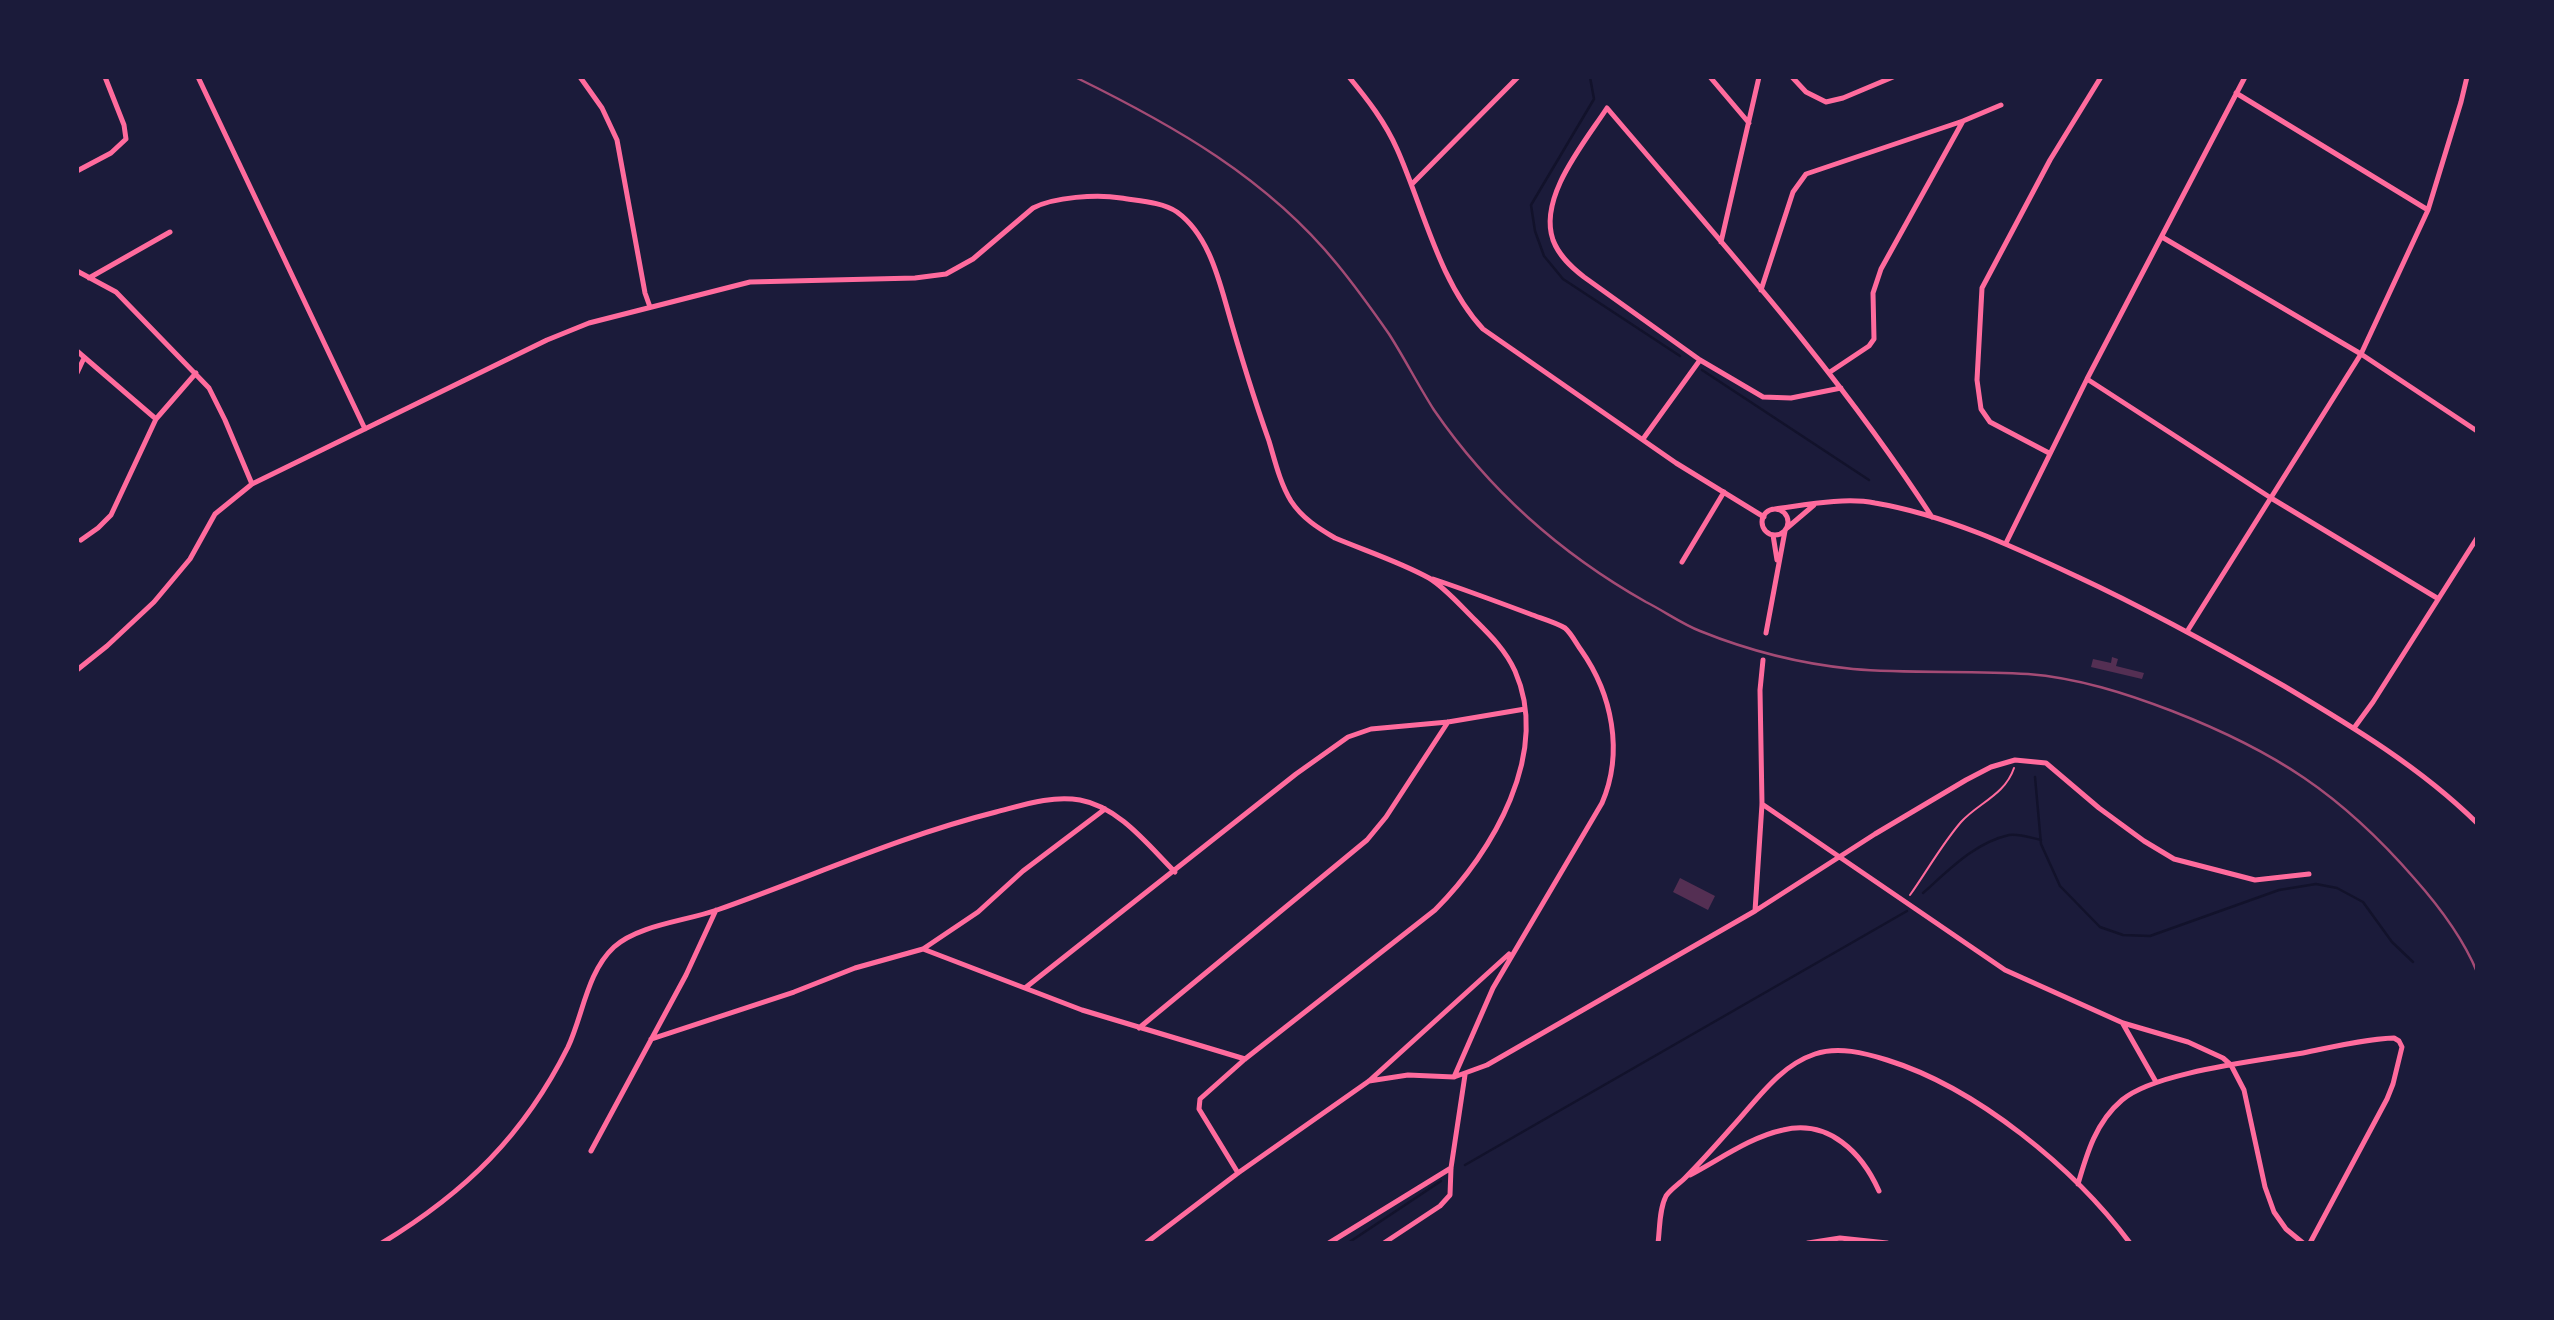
<!DOCTYPE html>
<style>
body{margin:0}
#map{position:relative;width:2554px;height:1320px;overflow:hidden;background:#1b1b3a;font-family:Roboto,sans-serif}
canvas{display:block}
.frame{position:absolute;inset:0;border:79px solid #1b1b3a;pointer-events:none}
</style>
<div id="map">
<canvas width="2554" height="1320"></canvas>
<div class="frame"></div>
</div>
<script>
const ctx = document.querySelector('canvas').getContext('2d');
ctx.lineJoin = 'round';
function strokePath(path, color, width, dash) { ctx.strokeStyle = color; ctx.lineWidth = width; ctx.lineCap = dash ? 'butt' : 'round'; ctx.setLineDash(dash || []); ctx.stroke(path); }
function fill(path, color) { ctx.fillStyle = color; ctx.fill(path, 'evenodd'); }
const stream = new Path2D(`
 M1590,77L1594,99L1531,205L1535,231L1544,256L1563,279L1680,356
 M1702,370L1869,480
 M2035,777L2041,844L2060,886L2100,927L2123,935L2150,936L2279,890L2316,884L2337,888L2363,902L2392,942L2413,962
 M1923,893C1949,870 1974,843 2009,835C2018,833 2031,838 2041,840
 M1465,1165L1907,911
 M1348,1243L1441,1181`);
const building = new Path2D(`
 M2112,657L2118,659L2116,666L2144,673L2142,679L2091,667L2093,659L2111,663Z
 M1680,878L1715,896L1708,910L1673,892Z`);
const path = new Path2D(`
 M1910,895C1927,871 1942,844 1961,822C1978,803 2005,795 2014,768`);
const minor = new Path2D(`
 M198,77L365,429
 M580,77L602,108L617,140L645,293L650,307
 M1349,77C1368,100 1385,122 1397,149C1423,207 1439,282 1483,329L1676,463L1764,517
 M1710,77L1749,123
 M1792,77L1806,92L1826,102L1843,98L1893,77
 M2236,93L2428,210
 M77,171L111,153L126,139L124,125L105,77
 M1412,184L1518,77
 M2162,237L2361,354L2477,431
 M1721,242L1759,77
 M77,271L116,292L209,388L225,420L252,484
 M89,278L170,232
 M1761,290L1793,192L1806,174L1963,121L2001,105
 M77,351L156,419
 M1830,372L1869,346L1874,339L1873,293L1881,269L1963,121
 M77,373L84,358
 M2087,379L2271,498L2437,598
 M1841,388L1791,398L1763,397L1700,360L1584,277C1571,267 1559,256 1553,240C1538,197 1585,142 1607,108C1720,241 1837,370 1932,517
 M1643,439L1700,360
 M2049,453L1990,422L1981,409L1977,380L1982,288L2050,160L2101,77
 M1775,509C1805,505 1845,497 1875,503C1946,515 2014,547 2078,577C2149,610 2216,647 2284,686C2353,727 2420,767 2477,823
 M1762 522a13 13 0 1 1 26 0a13 13 0 1 1-26 0Z
 M1787,528L1814,505
 M1773,535L1777,560
 M81,540L98,528L111,515L156,419L196,373
 M2006,543L2087,379L2245,77
 M1682,562L1724,492
 M1433,579C1466,590 1498,602 1530,614C1540,618 1555,622 1565,628C1571,633 1576,643 1581,650C1612,694 1624,752 1602,803L1493,988L1454,1077
 M2188,630L2361,354L2428,210L2461,102L2467,77
 M1766,633L1785,531
 M77,670L107,646L154,602L190,559L215,514L252,484L547,340L589,323L750,282L915,278L946,274L973,259L1033,208C1054,197 1097,194 1121,198C1139,201 1162,202 1177,212C1206,233 1217,272 1226,304C1239,350 1253,396 1269,441C1275,461 1280,483 1291,501C1302,518 1318,528 1335,538C1366,551 1400,562 1429,578C1444,587 1459,604 1472,617C1489,634 1505,649 1515,671C1551,753 1493,852 1435,910L1245,1059L1200,1099L1199,1109L1238,1173
 M2354,728L2373,702L2477,538
 M1762,804L2005,970L2123,1023L2188,1042L2223,1058L2231,1065L2244,1090L2265,1187L2274,1212L2286,1229L2303,1243
 M1755,911L1762,804L1760,690L1763,660
 M923,949L1082,1010L1245,1059
 M1025,988L1296,774L1348,737L1371,729L1448,722L1525,709
 M2123,1024L2156,1082
 M1139,1028L1367,840L1386,817L1448,722
 M651,1039L794,992L855,968L923,949L978,912L1023,871L1105,809
 M1369,1081L1408,1075L1454,1077L1487,1065L1755,911L1875,834L1966,780L1991,767L2015,760L2046,763L2099,808L2144,841L2174,859L2255,880L2309,874
 M591,1151L686,975L716,910
 M1690,1175C1719,1160 1750,1137 1783,1130C1829,1119 1862,1153 1879,1191
 M2078,1184C2087,1153 2096,1122 2122,1100C2155,1072 2258,1061 2303,1053C2333,1047 2364,1039 2394,1038L2399,1041L2402,1047L2393,1084L2387,1099L2310,1243
 M382,1243C466,1192 524,1135 568,1047C583,1015 587,972 614,947C638,925 686,921 717,910C811,877 900,836 996,812C1023,805 1052,795 1080,800C1119,807 1148,845 1175,872
 M1146,1243L1238,1173L1369,1081L1509,954
 M1329,1243L1451,1168
 M1384,1243L1440,1206L1450,1195L1451,1168L1465,1075
 M1658,1243C1660,1228 1659,1210 1666,1196C1671,1189 1679,1184 1685,1178C1701,1162 1717,1144 1732,1127C1757,1100 1779,1066 1815,1054C1838,1046 1865,1053 1887,1060C1977,1088 2074,1168 2130,1243
 M1808,1243L1840,1238L1887,1243`);
const rail = new Path2D(`
 M1075,77C1173,125 1267,178 1337,264C1355,286 1373,311 1389,334C1405,359 1418,385 1434,410C1489,490 1561,554 1646,602C1664,611 1682,624 1700,631C1747,650 1802,664 1853,669C1911,674 1970,670 2028,674C2078,678 2125,693 2172,711C2275,751 2341,794 2414,878C2438,905 2463,938 2477,972`);
strokePath(stream, '#12122b', 2.5);
fill(building, '#542f53');
strokePath(path, '#ff6b9d', 2);
strokePath(minor, '#ff6b9d', 5);
strokePath(rail, '#a44b75', 2.5);
</script>
